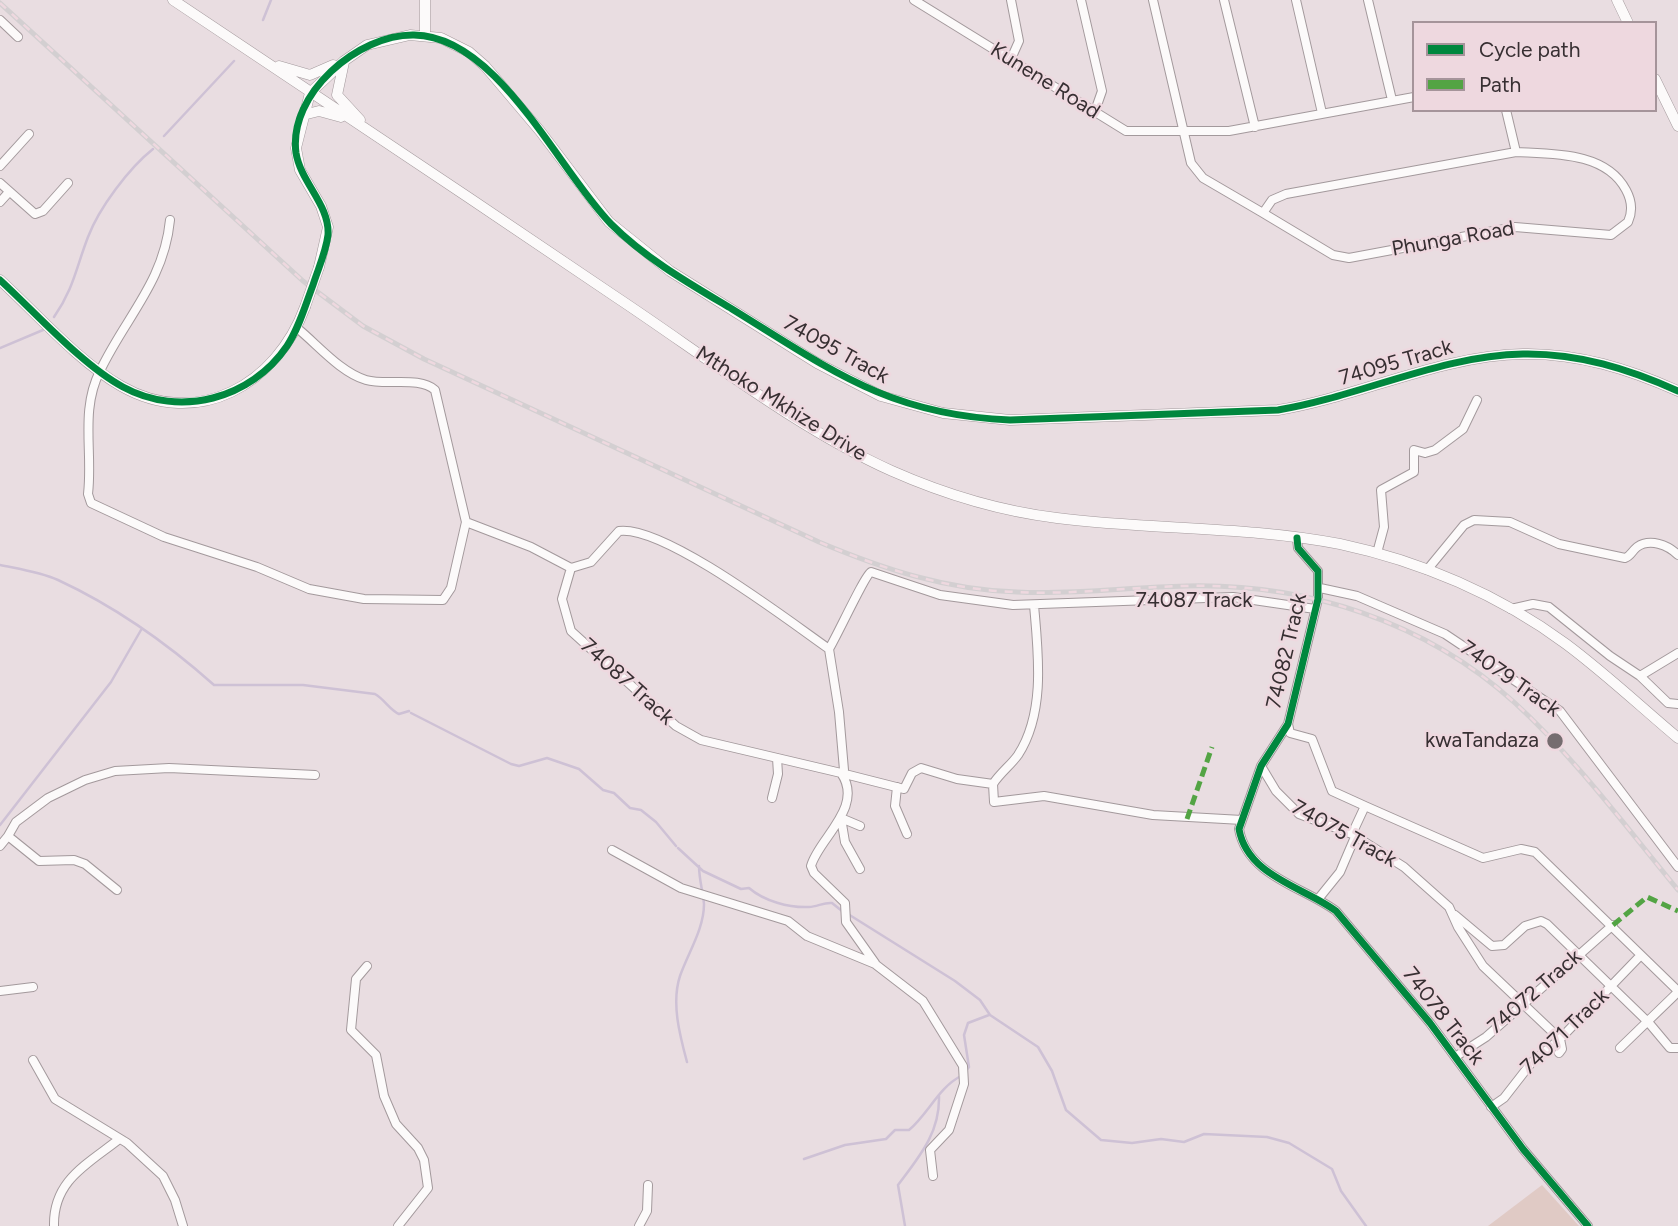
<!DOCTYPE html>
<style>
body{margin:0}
#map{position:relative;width:1678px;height:1226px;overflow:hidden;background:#e9dde1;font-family:Figtree,sans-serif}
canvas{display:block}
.legend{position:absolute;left:1412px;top:21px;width:245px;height:91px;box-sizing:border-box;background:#eed8df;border:2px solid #a5949a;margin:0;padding:9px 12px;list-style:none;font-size:21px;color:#372f32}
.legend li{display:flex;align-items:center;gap:14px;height:35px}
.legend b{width:35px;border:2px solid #a5949a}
</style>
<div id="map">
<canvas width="1678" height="1226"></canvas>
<ul class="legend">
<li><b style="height:9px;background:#00873e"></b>Cycle path</li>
<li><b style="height:9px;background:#53a444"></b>Path</li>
</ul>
</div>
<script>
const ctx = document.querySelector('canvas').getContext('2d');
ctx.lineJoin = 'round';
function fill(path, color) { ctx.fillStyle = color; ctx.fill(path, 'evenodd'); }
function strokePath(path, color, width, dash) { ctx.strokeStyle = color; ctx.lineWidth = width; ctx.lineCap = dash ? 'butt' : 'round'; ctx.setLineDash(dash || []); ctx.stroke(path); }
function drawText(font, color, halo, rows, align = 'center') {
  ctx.font = font + ' Figtree,sans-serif'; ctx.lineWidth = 5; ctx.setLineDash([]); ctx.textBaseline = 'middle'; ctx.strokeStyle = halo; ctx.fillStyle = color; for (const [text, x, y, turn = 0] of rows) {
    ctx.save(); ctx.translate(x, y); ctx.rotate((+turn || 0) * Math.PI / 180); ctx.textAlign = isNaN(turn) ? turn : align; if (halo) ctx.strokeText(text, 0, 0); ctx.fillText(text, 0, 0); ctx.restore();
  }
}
const green = new Path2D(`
 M1542,1185L1579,1226H1488Z`);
const stream = new Path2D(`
 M263,20L271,0
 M164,136L234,61
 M54,317C74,288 76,268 88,237C99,208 129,168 153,149
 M0,348L43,330
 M0,565C19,569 40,572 58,580C114,606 168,644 214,685H303L375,694C384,699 390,710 399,714L409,711
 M411,713L511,764L519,766L547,758L579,769L603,790L614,793L630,808L641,810L656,822L676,846
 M0,825L111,682L141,630
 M678,848L703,871L741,889L749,888C764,901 789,908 809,907C817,907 824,902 832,903L842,911
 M848,914L955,981L980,1000L990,1015L1038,1047L1052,1071L1066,1110L1101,1140L1132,1143L1161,1139L1184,1142L1204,1134L1267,1137L1289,1143L1332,1169L1341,1191L1366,1226
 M687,1062C680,1036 671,1003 680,976C688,953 704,929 704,904C703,892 699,879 699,866
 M966,1071L969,1067L964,1035L968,1023L989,1015
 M804,1159L845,1145L886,1139L895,1130H909C928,1114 939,1087 961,1076
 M905,1226L898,1185C919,1157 940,1133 939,1096`);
const minor = new Path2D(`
 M914,0L1126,131H1229L1414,97
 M1081,0L1102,91L1095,111
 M1153,0L1191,163L1203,178L1263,213
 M1224,0L1255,127
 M1296,0L1322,113
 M1368,0L1392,100
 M0,20L18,37
 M1011,59L1019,41L1011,0
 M1506,110L1516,152
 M1516,152C1554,154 1606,152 1626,190C1632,201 1633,211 1628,222L1611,235L1515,227L1349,258L1333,255L1263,213L1272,200L1286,194Z
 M0,166L29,134
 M0,183L35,214L43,211L68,183
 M0,202L9,192
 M170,220C164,282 125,318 100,371C80,410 93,452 88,494L91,503L164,537L257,567L309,589L364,599L443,600L451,588L466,522L435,390C419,376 387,386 366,380C340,372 318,345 297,328
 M466,522L531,547L571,568
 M619,531C664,525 789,621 829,649L839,712L844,770L841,773L701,740L676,726L571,631L562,599L571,568L591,562Z
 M1297,538L1298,548L1318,571V599L1288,724L1261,766L1239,829C1247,876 1304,887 1336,911L1430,1023L1523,1149L1588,1226
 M1377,553L1384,527L1381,490L1414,472V450L1425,453L1435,450L1463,429L1477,400
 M1427,570L1464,525L1474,520L1510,522L1559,544L1625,558C1631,556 1631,552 1637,547C1650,538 1668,545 1678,555
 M1320,588L1357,596L1445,634L1560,711L1678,867
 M1511,609L1533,604L1549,607L1610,656L1640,676L1678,653
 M829,649C837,636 865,575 871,572L940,595L1013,605L1233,597L1315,609
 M1640,676L1668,703L1678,704
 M1288,724L1290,733L1312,739L1332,791L1365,806L1352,834
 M1261,766L1276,791L1299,814L1352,834L1404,867L1449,907L1458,927L1483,966L1560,1039L1562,1049L1559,1053
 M841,773L904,789L912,773L921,768L957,779L993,784L994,802L1044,796L1153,815L1242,820
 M841,773C865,807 818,839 811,866L814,873L845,903L846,922L875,963
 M993,784C1000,773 1011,765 1018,755C1046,712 1038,652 1034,605
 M897,787L895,806L907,834
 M772,798L778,774L777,758
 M1365,806L1483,858L1521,849L1535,852L1678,991
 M841,818L845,842L860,869
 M841,818L860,826
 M8,836L16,822L48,798L85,780L115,771L169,768L315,775
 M0,846L8,836L39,861L74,860L85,864L117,890
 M612,850L681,888L788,921L807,936L875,964L923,1001L963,1066L964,1084L949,1130L930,1150L933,1176
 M1319,898L1340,872L1355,837
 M1455,915L1492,946L1504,945L1525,926L1541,921L1547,924L1649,1023L1670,1048H1678
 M367,966L356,979L351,1030L376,1055L384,1096L396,1124L418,1148L424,1160L428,1188L398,1226
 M0,991L33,987
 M1620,1048L1678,992
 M1455,1057L1486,1037L1613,925
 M33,1060L55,1099L127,1143L163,1176L175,1200L183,1226
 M1491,1107L1504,1098L1532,1062L1560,1039L1640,956
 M54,1226C53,1181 86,1165 118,1140
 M639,1226L647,1211L648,1185`);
const tertiary = new Path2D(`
 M173,0C321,99 469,197 616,297C702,354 798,429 892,471C944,494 1000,511 1057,518C1151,530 1247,526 1340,544C1420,561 1500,595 1566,644C1605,673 1641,707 1678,738
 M425,0V36
 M1617,0L1628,23
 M344,62L337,95L360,120
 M279,66L310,75L333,65
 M1655,79L1678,126
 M303,115L319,111L341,117
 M319,267L328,227L321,206L300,170L296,148L310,93L344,61L367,45L410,35L441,38L469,52L485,66L540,131L609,222L670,271L817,363L881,396L943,413L1010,420L1278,410C1358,397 1442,355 1523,354C1578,353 1629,369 1678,391
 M0,280C37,314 78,361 121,386C198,430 277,384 305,307`);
const rail = new Path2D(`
 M0,3L303,281L363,326L424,359L819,542C883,569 947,590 1017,592C1073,595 1130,587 1186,586C1306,583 1425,621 1515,703C1576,759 1626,827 1678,890`);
const tertiaryBridge = new Path2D(`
 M305,307L319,267`);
const quiet = new Path2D(`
 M1187,819L1212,747
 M1613,925L1647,897L1678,911`);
const cycleway = new Path2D(`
 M0,280C35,312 82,365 123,387C180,418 251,399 287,346C299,328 305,306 313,285C318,269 326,252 328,235C330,205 301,183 296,153C288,94 358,34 414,35C498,36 558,170 611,224C646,259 690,284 732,309C831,370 889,415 1010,420L1278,410C1358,397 1442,355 1523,354C1578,353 1629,369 1678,391
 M1297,538L1298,548L1318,571V599L1288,724L1261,766L1239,829C1247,876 1304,887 1336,911L1430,1023L1523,1149L1588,1226`);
const markers = [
 [1555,741,9,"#756c6f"]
];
const streetNames = [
 ["Kunene Road",1045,81,32],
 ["Phunga Road",1453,239,-10],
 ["74095 Track",836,350,29],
 ["74095 Track",1396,363,-16],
 ["Mthoko Mkhize Drive",781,404,32],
 ["74087 Track",1194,601],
 ["74082 Track",1287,651,-77],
 ["74079 Track",1510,679,35],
 ["74087 Track",627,682,42],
 ["74075 Track",1344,834,29],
 ["74072 Track",1535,992,-41],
 ["74078 Track",1443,1016,52],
 ["74071 Track",1565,1032,-44]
];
const poiNames = [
 ["kwaTandaza",1539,741]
];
fill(green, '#e0cac5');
strokePath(stream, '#cec1d5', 2.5);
strokePath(minor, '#a3999c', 10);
strokePath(tertiary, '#a3999c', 11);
strokePath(minor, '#fcfafa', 8);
strokePath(tertiary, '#fcfafa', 10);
strokePath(rail, '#d3cfd1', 5);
strokePath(rail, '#eed8df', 2.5, [8]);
strokePath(tertiaryBridge, '#a3999c', 11, []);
strokePath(tertiaryBridge, '#fcfafa', 10);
strokePath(quiet, '#53a444', 5, [10, 5]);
strokePath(cycleway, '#00873e', 7);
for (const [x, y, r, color] of markers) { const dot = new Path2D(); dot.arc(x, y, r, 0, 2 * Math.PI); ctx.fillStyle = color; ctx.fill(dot); strokePath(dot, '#eed8df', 2.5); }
drawText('21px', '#372f32', '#eed8df', streetNames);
drawText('21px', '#372f32', '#eed8df', poiNames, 'right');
</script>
